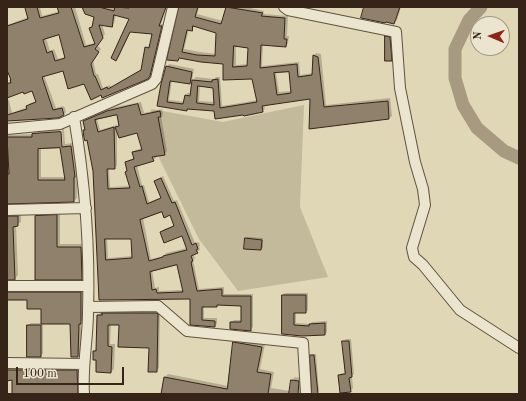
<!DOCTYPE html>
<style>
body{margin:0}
#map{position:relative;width:526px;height:401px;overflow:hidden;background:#e0d7b6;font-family:"Old Standard TT",serif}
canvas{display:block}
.frame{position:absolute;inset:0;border:8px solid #372419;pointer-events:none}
.north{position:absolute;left:470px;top:16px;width:40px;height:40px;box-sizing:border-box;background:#ebe5d0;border:1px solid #a39887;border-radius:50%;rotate:272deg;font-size:11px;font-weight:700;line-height:16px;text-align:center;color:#372419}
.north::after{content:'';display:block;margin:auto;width:14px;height:18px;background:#8f2418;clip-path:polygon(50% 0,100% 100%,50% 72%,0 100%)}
.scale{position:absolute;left:16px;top:367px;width:108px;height:18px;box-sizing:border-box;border:2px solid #372419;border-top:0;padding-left:5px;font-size:12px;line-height:14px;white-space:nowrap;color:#372419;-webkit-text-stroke:3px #ebe5d0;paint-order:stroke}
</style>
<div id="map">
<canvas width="526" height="401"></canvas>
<div class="frame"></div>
<div class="north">N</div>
<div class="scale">100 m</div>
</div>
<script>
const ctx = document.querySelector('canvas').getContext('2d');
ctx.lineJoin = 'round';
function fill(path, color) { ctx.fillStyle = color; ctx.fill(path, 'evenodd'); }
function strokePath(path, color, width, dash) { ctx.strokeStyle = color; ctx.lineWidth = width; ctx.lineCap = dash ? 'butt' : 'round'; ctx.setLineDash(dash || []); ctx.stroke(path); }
const green = new Path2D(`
 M304,105L300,207L328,277L238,291L199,239L159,158L151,109L223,122Z`);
const shadow = new Path2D(`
 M26,7H40L42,16L75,7L86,45L95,43L94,26L95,16L83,7H110L116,8V7H167L161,24H164L152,72L147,78L101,94L64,70L44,75L56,108L64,106L66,112L64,114L7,120V100H9L12,113L27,107L30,103L37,101L33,90L15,94L7,68V25L29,17ZM116,15L131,18L116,60L119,57L131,31L153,33L150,46L149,45L146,48L142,69L111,87L110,85L103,88L98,74H96L93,60L101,49L97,45L105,34L102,24L112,26L114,23ZM60,34L66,57L58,59L54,49L50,51L46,38Z
 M180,7H199L197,14L223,21L227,7H245L264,11L263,14L288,16L287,36H289L288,43L286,46L263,44L262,66L299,62L300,75L313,73L314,56L316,53L321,54L326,105L390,98L392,116L389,118L310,128L312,98L264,104L265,108L263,111L214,110L158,106L167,67L169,64L194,69L192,80L189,83L172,80L169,100L185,102L186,95L188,93H192L193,80L196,77L214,79L216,77H220L222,106L258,100L253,78L224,63L180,57L178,60ZM195,25L217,32L216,54L200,52L184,49L189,29L191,30ZM236,46L249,48L248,64L236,65ZM290,71L292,91L279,92L276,72ZM200,85L214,87L215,102L199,101Z
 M365,7H401L397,20L394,23Z
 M388,34L392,35L394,57L391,60L386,37Z
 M141,102L144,113L162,109L163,114L161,116L167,151L164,154L155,155L156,158L153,160L137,165L142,185H144L149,202L162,197L155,181L163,176L174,201L177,200L195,243L199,242L200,246L199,247L200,250L193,254L195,258L193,260L199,289L224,287V294H253V327L250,330L231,322L234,320H242V305L219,304L217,306H204V318H217V324L214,326L191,324V298L100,299L94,171L88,139L84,131L86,129L84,122L86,119L110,108ZM117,114L119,125L117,127V125L100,130L97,119ZM117,130L138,132L142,148L136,150L133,152L135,158L129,160L126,162L128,170L126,172L130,186L110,187L109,168H115L117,165ZM162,211L171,214L175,225L164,229L161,232L183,235L187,248L166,253L164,256L151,259L143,218ZM107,238H132L133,256L108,258ZM177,264L183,290L159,291V287L155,288L152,270Z
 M60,129L61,145H63L62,129H64L65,144L73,143L78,173L77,198L74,201L7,202V171H10L9,149H7V135L33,134L36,131ZM61,147L65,177H41V148Z
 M60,212V244H84L85,275L81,278H36V216L39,213Z
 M7,213L21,214V222L16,225L18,275L15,279H7Z
 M247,237L263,238V248L261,249L246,239Z
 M7,289L83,290V320L81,322V353L78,356L71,323H43V353L41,356L28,325L31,323H42V308L28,299H7Z
 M285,293H308V310L306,312H296V323L310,324L312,322L327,321V332L325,334L283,333V295Z
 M159,310L160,311L159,368L156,371L150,347L120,324H111L110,344H115L114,369L111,372L97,359L94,351L97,348L98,315L101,312L104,313L106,311Z
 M346,339H351L354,374L352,376L353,388L350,391L339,376L342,373H346L343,342Z
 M237,340L265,344L260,369L274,372L271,388L290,391L292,380L295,377L301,378L300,394H162L165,377L168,374L228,386L234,343Z
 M313,354H316L319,391L317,393L311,356Z
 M7,367L80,368V394H14L13,379L7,380Z`);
const river = new Path2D(`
 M481,7L469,20L455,49V78L463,105L477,128L504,151L519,158`);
const building = new Path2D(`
 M30,7H37L40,18L59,13L57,7H71L84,47L95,44L89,28L92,27L94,17L85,14L82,7H99L114,11L115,7L129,8V7H166L159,26H162L150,76L148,79L102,98L101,95L91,100L84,84L68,89L63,71L42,77L53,110L62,108L64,115L58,118L7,121V115L27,109L26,106L36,102L32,91L24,94L23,92L7,98V83H11L10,80H11L7,70V26L28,19L25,8ZM114,15L129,19L111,58L116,61L130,32L152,34L149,48L145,47L141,70L108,89L107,87L101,90L95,76H94L91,64L99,52L95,49L103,38L99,25L112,27ZM59,35L65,58L55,61L52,51L47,53L43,40Z
 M179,7H198L195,17L221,24L226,7L263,13L261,16L285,18L284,39H287L286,47L261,45L260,68L297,64L298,77L312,75L313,55L318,57L324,107L388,101L389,119L309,129L310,99L262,106L263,112L244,116L243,115L215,119L214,111L187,109V111L157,106L161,84L166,66L192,72L190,84L170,81L167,102L183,104L185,95L190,96L192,80L212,82V80L218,79L220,108L257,102L252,79L223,80V64L201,62L179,58L178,61L167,60ZM193,26L216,33L215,56L197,55L182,52L187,30L192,31ZM234,46L248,48L247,66L233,67ZM289,72L291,93L277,95L274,73ZM198,86L213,88L214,105L197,103Z
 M364,7H400L394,24L386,22L385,23L361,18Z
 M385,36L390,37L392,61H385Z
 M138,104L141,115L160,111L161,117H158L165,155L152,157L154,161L134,167L140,187L142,186L147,204L161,198L154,181L161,178L172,203L175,202L192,245L196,243L198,249L196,250L198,253L191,256L193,261L191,262L197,291L222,289V296H251V331L230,329V322H241V306L217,305V307H202V320L215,321V327L190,325V299L99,300L93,171L87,140L85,141L84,138L83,130H85L83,121L107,111ZM117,115L119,126L115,127L119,138L137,133L142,150L132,152L134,159L125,162L127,171L125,172L130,188L108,189L107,169H115L114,127L98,132L95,120ZM162,212L164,218L170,215L174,226L160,232L164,243L182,236L187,250L163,256V257L149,261L140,220ZM105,239H131L132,258L106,260ZM177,265L183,292L157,293L156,289L152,290L150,272Z
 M61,132L62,147L71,146L75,177H74V202L7,204V174H9L7,137H32V134ZM60,148L65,180H38V149Z
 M57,215V247H81L82,280H35V216Z
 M7,216H18V226L13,227L15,280H7Z
 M245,238L262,240L261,250L244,249Z
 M7,292H81V324H79L78,357H71L70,324H41V309H27V300H7Z
 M282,295H306V313H294V325L309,326V324L325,323V335L302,336L282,334Z
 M102,313H156L158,314L157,372H148L149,348L118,347L119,325H108V346L112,347L111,373L96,372V360H93V351H96L97,315H102Z
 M27,325H41V357H27Z
 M342,341H349L352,377L349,378L351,392L340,393L338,375L345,374Z
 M233,342L262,347L257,372L271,374L268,394H161L164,377L227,389Z
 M310,355H314L318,394H312Z
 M7,370H77L78,394H12V380L7,381Z
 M291,380L299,381L298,394H289Z`);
const minor = new Path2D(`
 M284,7L288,10L396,32L400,88L415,162L423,189L425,205L412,248L414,257L423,265L460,310L519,348
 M74,117C85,182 90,246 88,312C88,339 82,366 84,394
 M7,129L60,124L152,84L156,79L173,7
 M7,210L86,208
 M7,286H88
 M88,307L158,306L187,331L303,343L306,394
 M7,363L84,364`);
fill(green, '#c3b99b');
fill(shadow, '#0003');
strokePath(river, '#a79a81', 13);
fill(building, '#8f816b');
strokePath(building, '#372419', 1);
strokePath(minor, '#615140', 12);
strokePath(minor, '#ebe5d0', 10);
</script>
